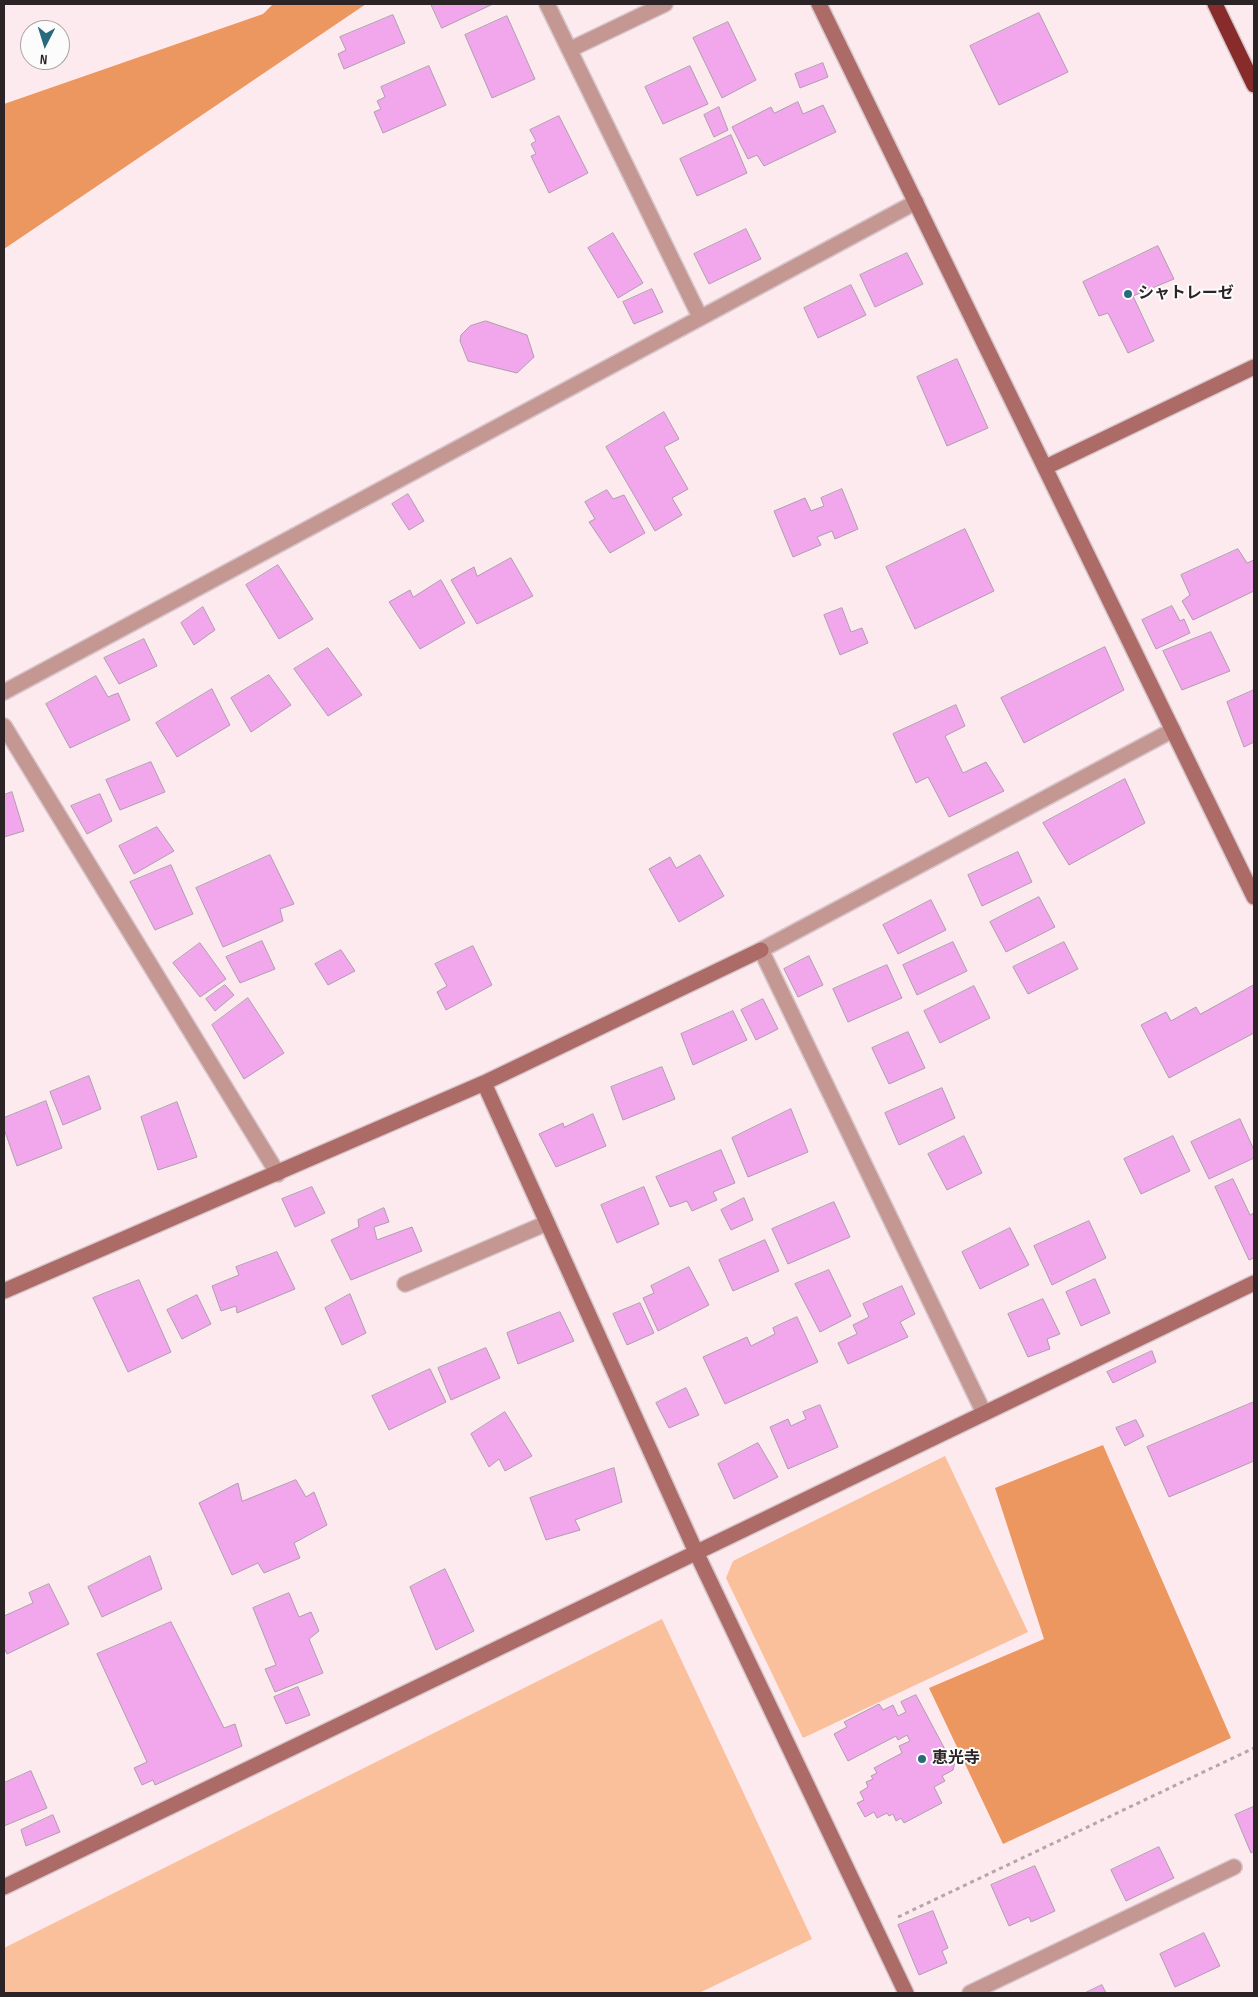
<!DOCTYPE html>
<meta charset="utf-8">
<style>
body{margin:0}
#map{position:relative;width:1258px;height:1997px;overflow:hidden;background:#fceaef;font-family:"Sofia Sans Condensed",sans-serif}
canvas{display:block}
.frame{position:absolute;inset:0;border:5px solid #2b2325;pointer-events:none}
.north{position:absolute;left:20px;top:20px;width:50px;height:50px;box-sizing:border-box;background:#fcfcfc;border:1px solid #a8a5a6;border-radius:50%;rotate:185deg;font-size:14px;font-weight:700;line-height:20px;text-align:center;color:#2b2325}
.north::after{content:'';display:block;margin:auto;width:18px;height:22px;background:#276b7c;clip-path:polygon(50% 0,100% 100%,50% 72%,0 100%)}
</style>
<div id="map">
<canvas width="1258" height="1997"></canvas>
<div class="frame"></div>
<div class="north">N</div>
</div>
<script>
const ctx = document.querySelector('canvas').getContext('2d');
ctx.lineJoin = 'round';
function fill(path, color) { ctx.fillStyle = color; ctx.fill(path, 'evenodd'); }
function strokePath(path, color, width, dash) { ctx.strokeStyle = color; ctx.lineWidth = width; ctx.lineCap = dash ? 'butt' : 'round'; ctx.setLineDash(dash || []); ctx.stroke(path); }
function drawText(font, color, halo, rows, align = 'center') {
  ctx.font = font + ' "Sofia Sans Condensed","Noto Sans JP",sans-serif'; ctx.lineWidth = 4; ctx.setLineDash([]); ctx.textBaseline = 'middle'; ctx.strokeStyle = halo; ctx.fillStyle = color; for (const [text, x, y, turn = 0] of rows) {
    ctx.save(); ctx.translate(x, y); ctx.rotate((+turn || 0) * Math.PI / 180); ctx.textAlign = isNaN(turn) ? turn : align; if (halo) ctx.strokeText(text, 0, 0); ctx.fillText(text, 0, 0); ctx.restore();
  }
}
const green = new Path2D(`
 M945,1456L1028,1632L803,1738L726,1578L733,1561Z
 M662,1619L812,1939L699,1993H4V1948Z`);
const forest = new Path2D(`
 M273,4H366L4,249V104L263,14Z
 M1103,1445L1231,1738L1003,1844L929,1688L1044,1639L995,1488Z`);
const building = new Path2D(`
 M431,4H493L442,28Z
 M1039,13L1068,72L999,105L970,46Z
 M393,15L405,43L344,69L338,54L346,50L340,37Z
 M507,16L535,79L492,98L465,35Z
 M728,22L756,80L722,98L693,38Z
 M823,63L828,77L800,88L795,74Z
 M429,66L446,105L383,133L374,112L381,109L377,101L385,97L381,87Z
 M690,66L708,104L663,124L645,87Z
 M798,102L803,114L823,105L836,132L764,166L757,155L748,159L732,127L771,107L774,113Z
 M719,107L728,130L714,137L704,115Z
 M559,116L588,173L549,193L531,156L536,154L531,144L536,141L530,130Z
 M731,135L747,173L697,196L680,159Z
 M746,229L761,259L709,284L694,254Z
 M613,233L643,283L618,298L588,248Z
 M1158,246L1174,279L1133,296L1154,341L1128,353L1108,313L1099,316L1083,282Z
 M907,253L923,284L875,307L860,275Z
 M851,285L866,315L818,338L804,308Z
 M652,289L663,312L634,324L623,302Z
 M486,321L527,335L534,357L517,373L468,361L460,341L461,335L470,326Z
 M957,359L988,428L947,446L917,377Z
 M664,412L679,439L664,447L688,489L672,498L682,515L655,531L606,447Z
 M842,489L858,529L835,539L832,531L817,537L821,545L793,557L774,511L805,498L811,511L824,506L821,498Z
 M607,490L613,499L624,495L645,533L610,553L589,522L595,519L585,502Z
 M408,494L424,521L409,530L392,504Z
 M965,529L994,591L915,629L886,567Z
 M1238,549L1247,563L1254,560V591L1193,620L1182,601L1190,595L1181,575Z
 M511,558L533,596L477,624L451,580L474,567L477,576Z
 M278,565L313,619L279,639L246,585Z
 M441,580L465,623L420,649L389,602L410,590L413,597Z
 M1172,606L1180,621L1184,619L1190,633L1156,649L1142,620Z
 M203,607L215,630L194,645L181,623Z
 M842,608L851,632L862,628L868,643L840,655L824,615Z
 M1211,632L1230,671L1182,690L1163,651Z
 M144,639L157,666L119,684L104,658Z
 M1105,647L1124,690L1024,743L1001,698Z
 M328,648L362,695L328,716L294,669Z
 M269,675L291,705L251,732L231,698Z
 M96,676L108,697L118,693L130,720L70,748L46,704Z
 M212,689L230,725L177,757L156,723Z
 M1254,690V742L1244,747L1227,702Z
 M956,705L965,726L945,736L963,773L986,762L1004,791L949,817L928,777L916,783L893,734Z
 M151,762L165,792L120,810L106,780Z
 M1125,779L1145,823L1069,865L1043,823Z
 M12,792L24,831L4,837V795Z
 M100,794L112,821L87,834L71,806Z
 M157,827L174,851L134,874L119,846Z
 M1018,852L1032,882L982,906L968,875Z
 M270,855L294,904L280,909L283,921L223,947L196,888Z
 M700,855L724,896L679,922L649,869L670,857L676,868Z
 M171,865L193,914L155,930L130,882Z
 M1039,897L1055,927L1006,952L990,922Z
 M931,900L946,930L898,954L883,925Z
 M262,941L275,969L240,983L226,957Z
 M953,942L967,971L917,995L903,965Z
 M1064,942L1078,969L1028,994L1013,967Z
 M200,943L226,979L200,997L173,963Z
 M473,946L492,985L446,1010L437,992L447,986L435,964Z
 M341,950L355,971L328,985L315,964Z
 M809,956L823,985L798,997L784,969Z
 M887,965L902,998L848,1022L833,989Z
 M225,985L234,995L215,1011L206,999Z
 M1254,985V1033L1169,1078L1141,1025L1166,1012L1171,1021L1196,1007L1200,1014Z
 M974,986L990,1018L940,1043L924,1011Z
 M248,998L284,1053L244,1079L212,1025Z
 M763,999L778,1029L756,1040L741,1010Z
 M733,1011L747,1040L693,1065L681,1034Z
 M908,1032L925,1068L889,1084L872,1048Z
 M662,1067L675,1099L623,1120L611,1087Z
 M89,1076L101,1109L63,1125L50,1092Z
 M942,1088L955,1118L899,1145L885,1113Z
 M46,1101L62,1148L17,1166L4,1129V1118Z
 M177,1102L197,1157L158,1170L141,1117Z
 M791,1109L808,1152L748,1177L732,1138Z
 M593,1114L606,1146L556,1167L539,1134L563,1123L564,1127Z
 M1240,1119L1254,1150V1158L1209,1179L1191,1142Z
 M964,1136L982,1173L947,1190L928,1154Z
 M1173,1136L1190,1171L1141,1194L1124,1159Z
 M721,1150L735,1183L713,1192L717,1200L692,1211L687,1201L670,1207L656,1177Z
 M1233,1179L1250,1215L1254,1213V1258L1249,1260L1215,1187Z
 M312,1187L325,1213L295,1227L282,1199Z
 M644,1187L659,1224L617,1243L601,1205Z
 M744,1198L753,1220L731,1230L721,1210Z
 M834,1202L850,1237L788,1264L772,1229Z
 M384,1208L389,1222L374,1227L377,1240L412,1227L422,1251L351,1280L331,1240L359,1227L358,1220Z
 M1089,1221L1106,1258L1052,1285L1034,1246Z
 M1010,1228L1029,1265L980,1289L962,1252Z
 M765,1240L779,1271L733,1291L719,1260Z
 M277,1252L295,1289L237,1313L236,1306L221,1311L212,1286L239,1275L236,1267Z
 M689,1267L709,1305L658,1331L643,1298L654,1293L651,1286Z
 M829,1270L851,1316L820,1332L795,1284Z
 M1095,1279L1110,1313L1081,1326L1066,1292Z
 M139,1280L171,1352L128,1372L93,1298Z
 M902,1286L915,1314L900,1322L908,1337L848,1364L838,1343L857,1334L853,1325L869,1317L863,1304Z
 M350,1294L366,1333L342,1345L325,1308Z
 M197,1295L211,1324L182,1339L167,1310Z
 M1043,1299L1060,1334L1047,1339L1050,1349L1028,1357L1008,1314Z
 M640,1303L654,1333L627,1345L613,1314Z
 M560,1312L574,1341L518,1364L507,1333Z
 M797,1317L818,1362L725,1404L703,1357L747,1337L751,1346L775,1334L773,1328Z
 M486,1348L500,1378L451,1400L438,1368Z
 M1152,1351L1156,1362L1113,1383L1107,1372Z
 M430,1369L446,1402L389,1430L372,1396Z
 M686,1388L699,1415L669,1428L656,1403Z
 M1254,1402V1461L1169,1497L1147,1447Z
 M820,1405L838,1447L788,1469L770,1427L788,1419L791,1426L806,1419L803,1412Z
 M505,1412L532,1456L505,1471L499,1459L489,1467L471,1434Z
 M1136,1420L1144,1436L1125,1446L1116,1428Z
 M758,1443L778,1477L734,1499L718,1464Z
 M614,1468L622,1502L575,1520L580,1530L546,1540L530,1498Z
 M296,1480L306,1497L314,1492L327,1525L294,1543L300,1558L264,1573L258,1563L232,1575L199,1503L238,1483L242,1501Z
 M150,1556L162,1589L102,1617L88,1587Z
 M445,1569L474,1631L436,1650L410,1587Z
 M49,1584L69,1624L7,1654L4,1648V1616L33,1603L29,1593Z
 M289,1593L299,1617L311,1612L319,1631L309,1639L323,1673L275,1692L265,1669L276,1665L253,1608Z
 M171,1622L224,1728L235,1724L242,1746L155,1785L153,1780L142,1785L134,1768L147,1762L97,1654Z
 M298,1687L310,1715L286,1724L274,1697Z
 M916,1695L948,1755L953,1757L955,1762L953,1770L942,1776L945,1781L934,1787L942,1803L904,1823L901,1818L896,1821L893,1814L889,1816L887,1813L877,1818L874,1812L865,1817L857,1803L864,1800L860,1792L868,1787L866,1782L873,1779L871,1776L877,1773L874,1768L902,1753L899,1746L910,1741L907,1735L898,1740L896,1736L848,1761L834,1734L847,1727L844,1722L879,1704L883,1710L893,1705L898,1716L906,1712L901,1702Z
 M31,1771L47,1808L4,1826V1783Z
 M1253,1807L1254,1812V1851L1251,1853L1235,1815Z
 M53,1815L60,1832L26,1846L21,1830Z
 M1159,1847L1174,1878L1126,1901L1111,1870Z
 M1035,1866L1055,1911L1031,1922L1029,1917L1009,1926L991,1885Z
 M933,1911L948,1948L942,1951L947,1963L919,1975L898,1925Z
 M1204,1933L1220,1966L1175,1987L1160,1954Z
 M1102,1985L1106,1993H1085Z`);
const path = new Path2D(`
 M898,1917L1254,1748`);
const street = new Path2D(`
 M547,4L700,317
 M571,49L665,4
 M4,692L916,202
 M4,726L278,1174
 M405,1284L547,1223
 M984,1413L761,950L1173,730
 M970,1993L1234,1867`);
const secondary = new Path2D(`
 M819,4L1254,897
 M1046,467L1254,367
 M484,1083L696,1552L906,1993
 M4,1291L484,1083L761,950
 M4,1887L1254,1283`);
const highway = new Path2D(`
 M1215,4L1254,85`);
const markers = [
 [1128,294,5,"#276b7c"],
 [922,1759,5,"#276b7c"]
];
const poiNames = [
 ["シャトレーゼ",1138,294],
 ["恵光寺",932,1759]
];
fill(green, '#fabf9b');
fill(forest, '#ec9760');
fill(building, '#f2a7ed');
strokePath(building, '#ad9eac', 1);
strokePath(street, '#d6c6cb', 18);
strokePath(secondary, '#d6c6cb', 18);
strokePath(highway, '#d6c6cb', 18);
strokePath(path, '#b4a6aa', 3, [4, 4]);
strokePath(street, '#c59792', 15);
strokePath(secondary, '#ac6b66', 15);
strokePath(highway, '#872c2b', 15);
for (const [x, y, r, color] of markers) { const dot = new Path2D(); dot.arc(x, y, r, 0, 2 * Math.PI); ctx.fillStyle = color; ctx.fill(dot); strokePath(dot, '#fcfcfc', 2); }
drawText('bold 16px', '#2b2325', '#fcfcfc', poiNames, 'left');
</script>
